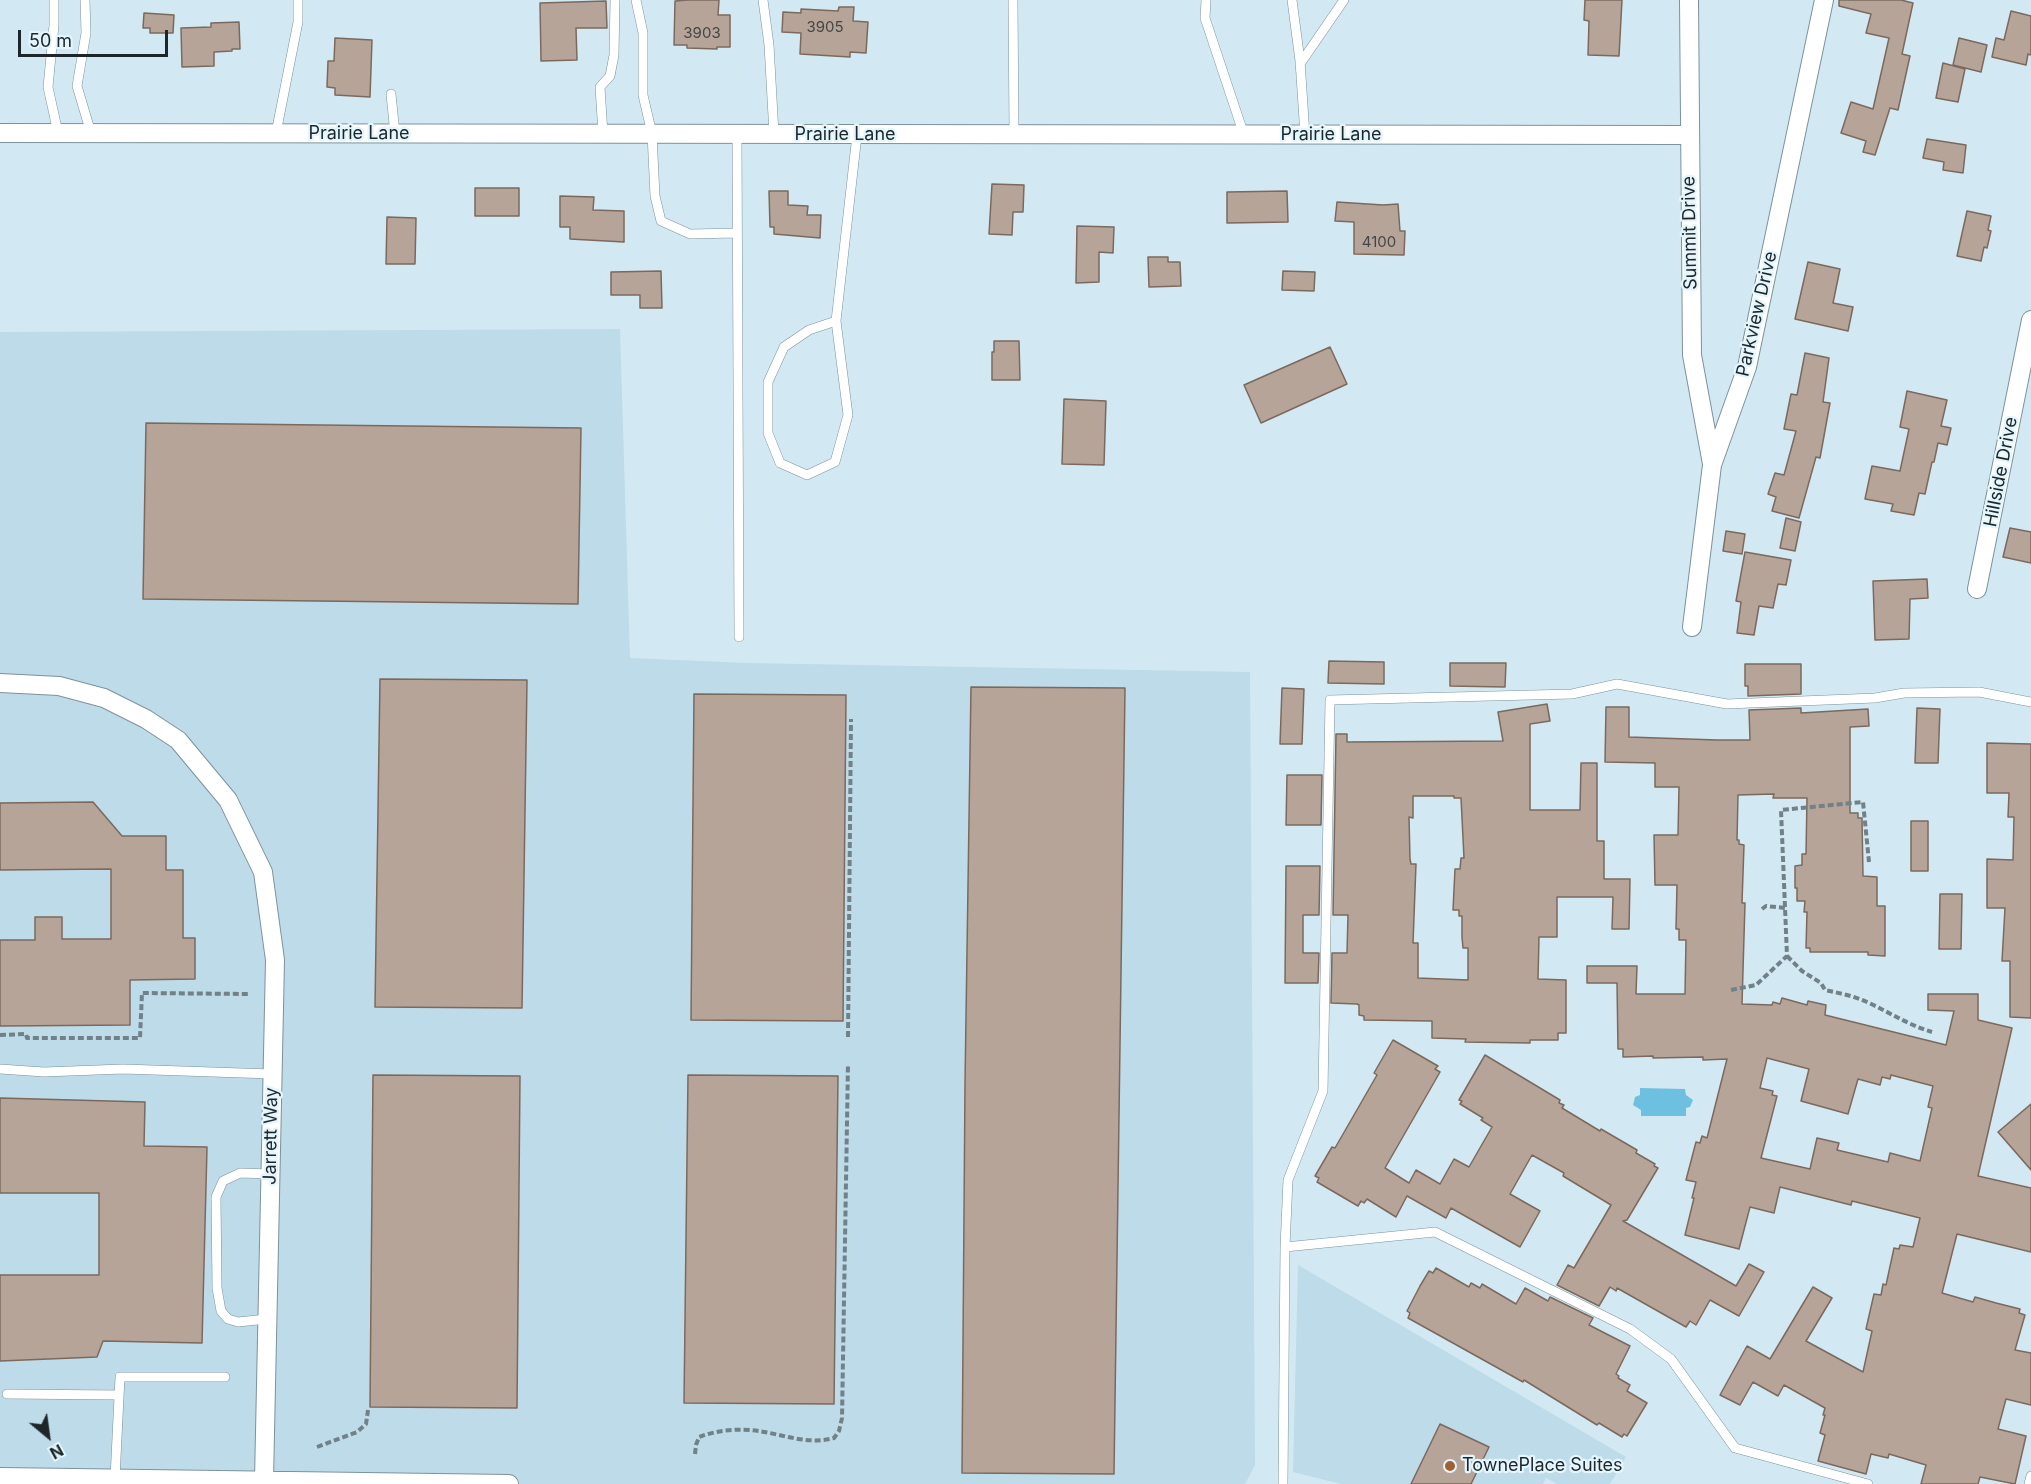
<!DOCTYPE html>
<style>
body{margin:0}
#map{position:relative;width:2031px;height:1484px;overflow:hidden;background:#d2e9f3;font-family:Inter,sans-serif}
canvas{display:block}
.north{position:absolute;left:18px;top:1406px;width:60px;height:60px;-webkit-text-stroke:4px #e3f5fd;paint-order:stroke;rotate:151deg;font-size:16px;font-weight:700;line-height:24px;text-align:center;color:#1e262a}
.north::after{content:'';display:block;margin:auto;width:21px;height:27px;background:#1e262a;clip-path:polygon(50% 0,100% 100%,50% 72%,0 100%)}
.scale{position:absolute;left:18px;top:30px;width:150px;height:27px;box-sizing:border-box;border:3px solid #1e262a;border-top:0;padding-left:8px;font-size:18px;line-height:21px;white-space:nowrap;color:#1e262a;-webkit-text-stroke:4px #e3f5fd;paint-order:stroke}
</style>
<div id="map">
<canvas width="2031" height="1484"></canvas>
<div class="north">N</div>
<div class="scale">50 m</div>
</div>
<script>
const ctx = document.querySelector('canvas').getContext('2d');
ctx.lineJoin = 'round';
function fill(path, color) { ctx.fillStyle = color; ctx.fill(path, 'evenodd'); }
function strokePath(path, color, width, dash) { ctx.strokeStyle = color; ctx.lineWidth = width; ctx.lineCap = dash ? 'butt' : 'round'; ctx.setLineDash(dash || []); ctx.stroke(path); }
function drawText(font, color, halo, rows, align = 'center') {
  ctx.font = font + ' Inter,sans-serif'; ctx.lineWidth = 4.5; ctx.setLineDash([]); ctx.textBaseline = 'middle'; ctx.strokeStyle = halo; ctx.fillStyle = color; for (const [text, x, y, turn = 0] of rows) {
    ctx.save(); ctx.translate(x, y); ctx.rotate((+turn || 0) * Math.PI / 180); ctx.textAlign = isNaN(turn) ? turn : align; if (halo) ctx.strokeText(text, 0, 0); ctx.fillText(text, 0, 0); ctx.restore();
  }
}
const built = new Path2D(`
 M620,329L630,658L747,663L1250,672L1255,1465L1245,1484H0V332Z
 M1298,1265L1626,1457L1610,1484H1557L1546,1478L1543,1484H1341L1293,1472Z`);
const water = new Path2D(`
 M1640,1088L1685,1089L1686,1095L1693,1100L1690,1107L1686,1108V1116H1641V1110L1633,1105L1635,1097L1640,1095Z`);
const building = new Path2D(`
 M688,0H719L718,15H730V47H717V49L687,48V45H674L675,1Z
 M1585,0H1622L1619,56L1588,55L1589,21L1584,20Z
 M1839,0H1901L1913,3L1902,54L1910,56L1898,110L1890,108L1875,155L1863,152L1866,141L1841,133L1851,102L1873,109L1889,38L1866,33L1871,14L1839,6Z
 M606,1L607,28H576L577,60L541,61L540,3Z
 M839,7H854L853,21L868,22L866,53L850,52V57L800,54L801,33L782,32L783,12L801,13V9L838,11Z
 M2011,11L2031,16V55L2028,54L2026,65L1992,57L1996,38L2004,40Z
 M144,13L174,15L173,33H150V28H143Z
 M239,22L240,49H232V51L214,52V66L182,67L181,28L211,27V23Z
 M335,38L372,40L370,97L335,95V88L327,87L328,61H334Z
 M1959,38L1987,45L1981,72L1953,65Z
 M1943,63L1965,69L1958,102L1936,98Z
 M1927,139L1966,145L1963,173L1943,170L1944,162L1923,158Z
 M992,184L1024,185L1023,212H1013L1012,235L989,234Z
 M475,188H519V216H475Z
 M769,191H788V205L808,206L807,215H821L820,238L774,234V227H770Z
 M1287,191L1288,222L1227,223V192Z
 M560,196L594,197L593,210L624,211V242L570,239V227H560Z
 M1337,202L1383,205L1398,204L1400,231H1405L1404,255L1354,254V222L1335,221Z
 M1967,211L1991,216L1988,230L1991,231L1987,248L1984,247L1981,261L1957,256Z
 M387,217L416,218L415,264H386Z
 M1077,226L1114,227L1113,253L1099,252V282L1076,283Z
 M1148,257H1168V262H1180L1181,286L1149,287Z
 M1808,262L1840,269L1833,303L1853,307L1848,331L1795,319Z
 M661,271L662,308H640V295H611V272Z
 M1283,271L1315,272L1314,291L1282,290Z
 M994,341H1019L1020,380H992V352H994Z
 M1330,347L1347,384L1261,423L1244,385Z
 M1805,353L1829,358L1823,402L1830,403L1820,458L1816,457L1799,518L1772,511L1776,497L1768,494L1775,473L1784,475L1796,431L1784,429L1791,394L1797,395Z
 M1907,391L1947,400L1941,426L1951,428L1947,445L1938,443L1934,462H1932L1925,494L1919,493L1914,515L1891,511L1893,504L1865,499L1872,466L1900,471L1909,429L1900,427Z
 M1064,399L1106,401L1104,465L1062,464Z
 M146,423L581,428L578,604L143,599Z
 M1786,518L1801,522L1795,551L1780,548Z
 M2010,528L2031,532V563L2003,557Z
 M1726,531L1745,534L1742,554L1723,551Z
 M1745,552L1791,560L1786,585L1778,584L1773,608L1759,606L1754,635L1737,633L1741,602L1736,601Z
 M1927,579L1928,598L1910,599L1909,639L1875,640L1873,581Z
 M1329,661L1384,662V684L1328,683Z
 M1450,663H1506L1505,687L1450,686Z
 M1745,664H1801V694L1748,696V686H1745Z
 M380,679L527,680L522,1008L375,1007Z
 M971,687L1125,688L1114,1474L962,1473L965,1084Z
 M1282,688L1304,689L1302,744H1280Z
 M694,694L846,695L843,1021L691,1020Z
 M1547,704L1550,721L1530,724V810H1580L1581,763H1597V841H1604V879H1630L1629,929H1612L1613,897H1557V937H1539L1538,979L1566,980V1033H1558V1040H1530V1043L1465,1042L1466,1039L1432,1038V1021L1364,1020V1016L1359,1015V1005L1357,1004L1331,1003L1332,953H1347L1348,915H1333L1336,734H1347V742L1503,741L1498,712ZM1413,796H1454V798H1461L1464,858H1461L1460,869H1455L1453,910H1459V916H1462V937L1463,948H1468V980L1418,978V943H1413L1416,864H1411L1410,859L1409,817L1413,818Z
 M1606,707H1629V737L1717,740H1750L1749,710L1801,708V713L1868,709L1869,726L1850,727V813H1858V818H1862L1863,876L1877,877V906H1885V956L1868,955V952H1810V948H1806L1807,912H1804L1805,901H1797V888H1795V866L1802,865V854H1806L1807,798H1773L1774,794L1738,795L1737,840H1739V844L1744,845L1742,903H1745L1742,1004L1772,1005L1773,1002L1780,1004L1782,998L1807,1005L1808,1001L1826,1005L1825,1015L1946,1045L1954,1011L1928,1010V994H1978V1020L2012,1028L1978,1176L2031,1188V1252L1957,1234L1942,1293L1973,1302L1975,1297L1996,1303L2020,1309L2019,1313L2025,1315L2015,1350L2031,1353V1405L2006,1399L1998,1429L2026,1436L2015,1484L1980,1477L1978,1484H1921L1926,1465L1889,1454L1888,1458L1871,1454L1866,1474L1818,1461L1825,1435L1820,1433L1825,1415H1823L1825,1408L1784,1385L1778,1396L1753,1382L1740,1405L1720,1395L1747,1346L1770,1359L1813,1287L1832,1298L1806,1341L1863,1372L1872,1331L1866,1329L1874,1294L1881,1295L1883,1284L1886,1285L1894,1248L1899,1249L1900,1245L1913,1247L1920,1218L1852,1201L1851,1205L1780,1187L1774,1213L1750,1207L1739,1249L1685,1235L1694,1198H1692L1696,1182L1686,1180L1696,1142L1700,1143L1702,1136L1707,1138L1727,1059L1703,1060V1057L1653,1058V1056L1623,1057V1049H1618L1617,983H1587V966H1637L1636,994H1685L1686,940H1679V929H1676L1677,885H1655L1654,835H1678L1679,787H1655V763L1605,762ZM1767,1058L1809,1069L1801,1101L1848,1114L1858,1079L1880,1085L1882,1077L1890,1079L1891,1075L1933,1086L1928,1107L1932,1108L1920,1161L1890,1153L1888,1162L1837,1150L1839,1143L1817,1138L1810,1169L1761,1158L1777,1096L1772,1095L1773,1091L1760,1088Z
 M1917,708L1940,709L1938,763H1915Z
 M1987,743L2031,744V1018L2010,1017V961H2002L2005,908H1987V859L2013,860L2014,817H2008L2009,793H1987Z
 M1287,775H1322L1321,825H1286Z
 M93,802L122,836H166V870H183V938H195V979L130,980V1025L0,1026V940H35V917H62V939H111V869L0,870V803Z
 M1911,821H1928V871H1911Z
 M1286,866H1320L1319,915H1303V953H1319L1318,983H1285Z
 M1940,894H1962L1961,949H1939Z
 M1393,1040L1438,1066L1435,1069L1440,1072L1385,1168L1409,1183L1416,1170L1440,1184L1454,1159L1469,1167L1492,1127L1481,1120L1483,1118L1460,1104L1462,1101L1459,1100L1485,1055L1560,1100L1559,1103L1564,1105L1562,1108L1600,1131L1601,1129L1637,1150L1636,1153L1655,1164L1654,1166L1658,1168L1627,1220L1623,1221L1736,1286L1749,1264L1764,1272L1739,1316L1710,1300L1696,1325L1690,1321L1686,1327L1617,1288L1616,1291L1610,1287L1599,1306L1557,1285L1568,1265L1574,1268L1611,1205L1563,1176L1564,1173L1532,1155L1510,1194L1540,1211L1520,1247L1451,1208L1446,1218L1407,1196L1396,1217L1367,1199L1364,1203L1361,1201L1358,1206L1317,1182L1319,1178L1315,1176L1332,1147L1335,1148L1377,1075L1374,1073Z
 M373,1075L520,1076L517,1408L370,1407Z
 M688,1075L838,1076L834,1404L684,1403Z
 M0,1098L145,1102L144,1146L207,1147L202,1343L103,1341L97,1357L0,1361V1275H99V1193H0Z
 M2031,1104V1170L1998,1132Z
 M1436,1268L1469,1287L1471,1283L1480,1288L1482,1284L1516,1304L1525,1288L1548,1301L1550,1297L1593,1318L1589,1325L1630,1346L1616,1374L1619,1376L1618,1378L1630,1385L1627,1391L1647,1403L1627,1436L1624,1434L1622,1437L1599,1423L1597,1425L1524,1380L1523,1382L1408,1318L1410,1313L1407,1311L1420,1286L1429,1271L1433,1273Z
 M1440,1424L1489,1447L1471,1484H1411Z`);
const path = new Path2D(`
 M1762,909L1766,906L1785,908
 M1787,956L1802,971L1821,983L1825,990C1839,993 1854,996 1867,1002C1889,1012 1908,1025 1932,1032
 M1731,990L1756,985L1787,956L1781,810L1863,802L1869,862
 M0,1035L26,1034L27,1038H140L142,993L250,994
 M848,1037L851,719
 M317,1447L357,1432L366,1424L368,1410
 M695,1454L696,1445L699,1437C717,1430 740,1428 759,1431C784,1435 809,1445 834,1438L839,1431L842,1418L848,1064`);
const lane = new Path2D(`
 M54,0V25L48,87L58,133
 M85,0L86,33L77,86L91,133
 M636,0L643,33V95L652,134L655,196L661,221L690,234L737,233
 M763,0L769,45L774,134
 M1013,0L1014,135
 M1206,0L1205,18L1244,135
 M1292,0L1300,61L1305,135
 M1300,64L1344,0
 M391,94L395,134
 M276,133L298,22V0
 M603,134L600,87L610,76L614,55L615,0
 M737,135L739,637
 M836,321L809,330L784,347L768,382V433L780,463L807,475L835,462L848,415L836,321L857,135
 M0,1069L44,1072L123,1069L272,1074
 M1285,1247L1435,1232L1630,1329L1671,1359L1735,1448L1868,1484
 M267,1319L238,1322L228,1319L221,1311L217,1288L216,1197L223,1181L240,1173L270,1174
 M7,1394L119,1395
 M115,1478L120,1377H225
 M1283,1484L1285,1247L1288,1180L1323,1091L1330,700L1572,694L1617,684L1727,704L1875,698L1904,693L1979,692L2031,702
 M2029,1484L2031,1476`);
const street = new Path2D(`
 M1689,0L1692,355L1712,464
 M0,133L1689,135
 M1977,589L2031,320
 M1692,627L1712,465L1747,367L1824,0
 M0,683L59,686L104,698L146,719L178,740L228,800L263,872L275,960L264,1480
 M0,1477L509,1484`);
const markers = [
 [1450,1466,6,"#a45f31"]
];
const numberNames = [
 ["3905",825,27],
 ["3903",702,33],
 ["4100",1379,242]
];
const streetNames = [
 ["Prairie Lane",359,134],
 ["Prairie Lane",845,135],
 ["Prairie Lane",1331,135],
 ["Summit Drive",1690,233,-91],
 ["Parkview Drive",1757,314,-77],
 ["Hillside Drive",2001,472,-79],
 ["Jarrett Way",271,1136,-89]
];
const poiNames = [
 ["TownePlace Suites",1462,1466]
];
fill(built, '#bddbe8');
fill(water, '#6ec0e0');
fill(building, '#b7a499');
strokePath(building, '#7b695e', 1.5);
strokePath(lane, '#7d929b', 10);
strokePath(street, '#7d929b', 20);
strokePath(path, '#728188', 4, [6, 3]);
strokePath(lane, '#fff', 9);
strokePath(street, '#fff', 18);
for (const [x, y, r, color] of markers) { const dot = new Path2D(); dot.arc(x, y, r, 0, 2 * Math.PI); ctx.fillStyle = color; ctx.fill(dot); strokePath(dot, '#e3f5fd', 2); }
drawText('15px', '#444646', null, numberNames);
drawText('18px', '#1e262a', '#e3f5fd', streetNames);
drawText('18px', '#1e262a', '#e3f5fd', poiNames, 'left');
</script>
